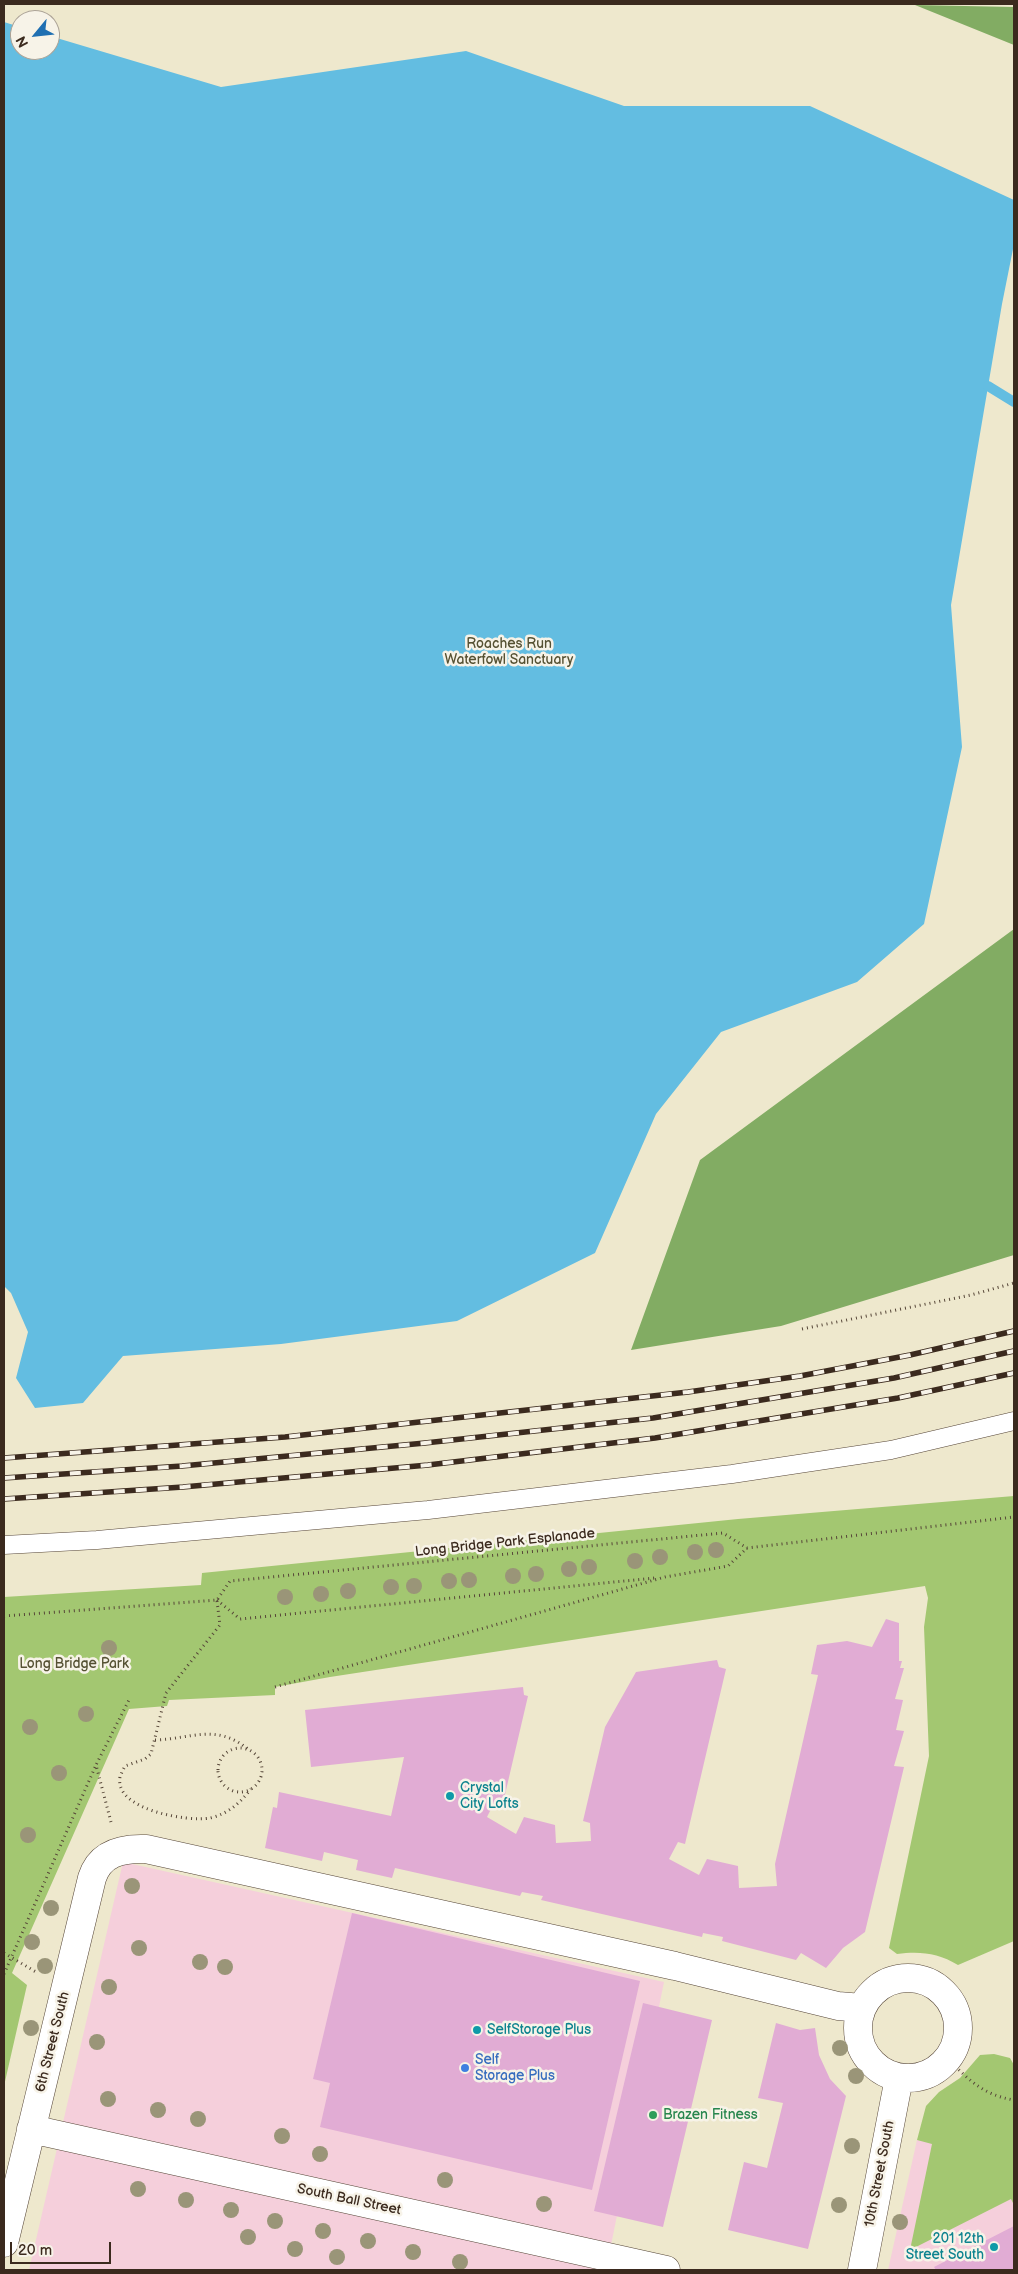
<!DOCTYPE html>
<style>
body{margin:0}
#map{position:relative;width:1018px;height:2274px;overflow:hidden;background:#eee8cd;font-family:"Balsamiq Sans",sans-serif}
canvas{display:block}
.frame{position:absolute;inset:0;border:5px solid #3b2a1e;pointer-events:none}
.north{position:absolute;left:10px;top:10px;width:50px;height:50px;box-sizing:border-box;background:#f7f3e8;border:1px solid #aca397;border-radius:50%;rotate:242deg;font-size:14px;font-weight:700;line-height:20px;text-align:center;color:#3b2a1e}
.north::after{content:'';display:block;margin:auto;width:18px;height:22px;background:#1f6fb2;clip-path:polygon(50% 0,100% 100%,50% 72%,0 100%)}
.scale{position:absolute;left:10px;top:2242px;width:101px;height:22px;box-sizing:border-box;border:2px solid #3b2a1e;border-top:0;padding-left:6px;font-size:15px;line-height:18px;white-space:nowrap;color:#3b2a1e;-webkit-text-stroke:4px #f7f3e8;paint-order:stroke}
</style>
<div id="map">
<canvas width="1018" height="2274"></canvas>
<div class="frame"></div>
<div class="north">N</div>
<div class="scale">20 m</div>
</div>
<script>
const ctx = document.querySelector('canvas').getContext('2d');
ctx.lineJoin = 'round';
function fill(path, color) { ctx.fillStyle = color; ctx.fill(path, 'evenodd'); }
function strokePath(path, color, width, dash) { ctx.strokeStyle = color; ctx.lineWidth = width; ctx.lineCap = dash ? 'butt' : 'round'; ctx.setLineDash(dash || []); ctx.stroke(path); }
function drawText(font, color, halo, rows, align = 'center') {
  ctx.font = font + ' "Balsamiq Sans",sans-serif'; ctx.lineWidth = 5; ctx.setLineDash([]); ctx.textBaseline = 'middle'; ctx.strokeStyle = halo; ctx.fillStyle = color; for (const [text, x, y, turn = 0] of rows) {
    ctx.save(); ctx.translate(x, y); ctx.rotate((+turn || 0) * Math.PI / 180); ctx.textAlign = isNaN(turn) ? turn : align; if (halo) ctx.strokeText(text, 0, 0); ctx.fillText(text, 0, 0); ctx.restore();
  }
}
const built = new Path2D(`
 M123,1862L664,1982L606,2270H29Z
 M917,2140L1014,2151V2270H888Z`);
const green = new Path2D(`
 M1014,1496V1941L958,1965C938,1953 920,1951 897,1954L889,1948L929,1756L924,1627L928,1598L925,1586L330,1677L275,1687V1695L169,1700L167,1706L129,1709L12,1973L27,1985L4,2086V1597L201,1585L202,1573L738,1519Z
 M994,2054L1010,2058L1014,2065V2205L1011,2199L910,2250L932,2144L917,2140L926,2106L939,2092L960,2078L980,2055Z`);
const forest = new Path2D(`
 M915,5L1014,7V45Z
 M1014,929V1255L781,1326L631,1350L700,1160Z`);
const water = new Path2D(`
 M4,22L20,27V50H50V36L221,87L466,51L624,106H810L1014,200V244L1002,304L951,605L962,747L924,924L857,982L721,1032L656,1114L595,1253L457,1321L281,1344L123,1356L83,1403L35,1408L16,1378L28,1332L11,1293L4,1286Z`);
const stream = new Path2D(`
 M988,386L1014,402`);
const building = new Path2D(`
 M886,1619L899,1623V1661H902L900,1668H904L895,1699L903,1700L896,1730L904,1731L894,1766L904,1767L865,1932L843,1948L826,1968L801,1953L796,1960L722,1941L723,1937L703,1933L702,1937L541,1900L543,1896L522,1892L520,1896L395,1868L392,1878L356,1870L358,1860L324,1852L322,1861L265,1848L273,1807L277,1808L279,1792L391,1816L404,1757L311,1767L305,1710L523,1687L524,1695L528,1696L503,1803L495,1801L487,1817L516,1834L524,1817L555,1825L556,1843L591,1841L590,1823L583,1821L605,1727L636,1672L717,1660L719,1667L726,1669L685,1844L678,1842L669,1859L699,1875L707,1859L738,1866L739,1888L777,1886L775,1864L818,1675L811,1674L817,1645L847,1641L872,1647Z
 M352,1913L640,1981L592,2190L320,2127L330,2083L313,2079Z
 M643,2003L712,2020L663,2227L594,2211Z
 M776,2023L800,2030L815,2028L819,2055L830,2079L846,2096L808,2249L728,2230L744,2162L767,2168L783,2103L758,2098Z
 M1014,2226V2270H936L934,2267Z`);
const path = new Path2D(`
 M802,1329L971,1295L1014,1283
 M217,1600L240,1619L655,1578
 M217,1601L220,1625L166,1693L151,1754L145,1759L125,1766C123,1770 121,1774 120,1777C114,1810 188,1822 210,1818C228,1814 240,1803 251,1789
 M4,1616L217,1600L230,1581L723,1533L747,1548L1014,1517
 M275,1687L665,1577L728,1566L747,1548
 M155,1740C191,1739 216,1723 248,1749
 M218 1770a22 22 0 1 1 44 0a22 22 0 1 1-44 0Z
 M111,1822L96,1765L130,1698
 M4,1953L36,1972
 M4,1974L96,1765
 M948,2059C969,2080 983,2095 1014,2100`);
const lane = new Path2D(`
 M4,1545L97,1540L428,1510L732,1474L891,1450L1014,1421`);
const street = new Path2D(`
 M858 2028a50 50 0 1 1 100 0a50 50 0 1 1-100 0Z
 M31,2129L666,2270
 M4,2243L92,1878C100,1853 122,1848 146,1849L675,1966L838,2006L862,2008
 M862,2270L899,2078`);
const rail = new Path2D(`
 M4,1458L285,1437L688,1392L800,1376L910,1355L1014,1331
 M4,1478L182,1466L425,1443L653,1418L894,1378L1014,1351
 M4,1499L183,1487L428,1465L655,1438L898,1398L1014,1373`);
const trees = [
 [716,1550],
 [695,1552],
 [660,1557],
 [635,1561],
 [589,1567],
 [569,1569],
 [536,1574],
 [513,1576],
 [469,1580],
 [449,1581],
 [414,1586],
 [391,1587],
 [348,1591],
 [321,1594],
 [285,1597],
 [109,1648],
 [86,1714],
 [30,1727],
 [59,1773],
 [28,1835],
 [132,1886],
 [51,1908],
 [32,1942],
 [139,1948],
 [200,1962],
 [45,1966],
 [225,1967],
 [109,1987],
 [31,2028],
 [97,2042],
 [840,2048],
 [856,2076],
 [108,2099],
 [158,2110],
 [198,2119],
 [282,2136],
 [852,2146],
 [320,2154],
 [445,2180],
 [138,2189],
 [186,2200],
 [544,2204],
 [839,2205],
 [231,2210],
 [275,2221],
 [900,2222],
 [323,2231],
 [248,2237],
 [368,2241],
 [295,2249],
 [413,2252],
 [337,2257],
 [460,2262]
];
const markers = [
 [450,1796,5,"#0f9aa8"],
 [477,2030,5,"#0f9aa8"],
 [465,2068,5,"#3f7fe0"],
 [653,2115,5,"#2e9e5b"],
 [994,2247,5,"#0f9aa8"]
];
const parkNames = [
 ["Roaches Run",509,644],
 ["Waterfowl Sanctuary",509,660],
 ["Long Bridge Park",74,1664]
];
const streetNames = [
 ["Long Bridge Park Esplanade",505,1543,-6],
 ["6th Street South",53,2042,-76],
 ["10th Street South",880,2174,-79],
 ["South Ball Street",349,2200,12]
];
const cultureNames = [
 ["Crystal",460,1788],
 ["City Lofts",460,1804],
 ["SelfStorage Plus",487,2030],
 ["201 12th",984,2239,"right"],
 ["Street South",984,2255,"right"]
];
const shopNames = [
 ["Self",475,2060],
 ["Storage Plus",475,2076]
];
const leisureNames = [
 ["Brazen Fitness",663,2115]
];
fill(built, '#f5cfdb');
fill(green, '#a3c771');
fill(forest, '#82ac63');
fill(water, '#63bde1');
strokePath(stream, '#63bde1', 10);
fill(building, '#e1acd4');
strokePath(lane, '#564638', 19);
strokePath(street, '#564638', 29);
strokePath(path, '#564638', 3, [1, 4]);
strokePath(lane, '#fff', 18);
strokePath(street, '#fff', 28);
strokePath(rail, '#3b2a1e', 5.5);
strokePath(rail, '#f7f3e8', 4, [11]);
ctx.fillStyle = '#9a9578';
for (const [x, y] of trees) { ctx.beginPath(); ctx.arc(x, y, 8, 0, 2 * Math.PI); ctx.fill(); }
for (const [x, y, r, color] of markers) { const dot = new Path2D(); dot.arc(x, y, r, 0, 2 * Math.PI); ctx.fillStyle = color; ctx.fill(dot); strokePath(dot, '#f7f3e8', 2); }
drawText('14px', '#555133', '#f7f3e8', parkNames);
drawText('14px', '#3b2a1e', '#f7f3e8', streetNames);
drawText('14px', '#0d838f', '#f7f3e8', cultureNames, 'left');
drawText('14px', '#366cbe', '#f7f3e8', shopNames, 'left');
drawText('14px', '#27864d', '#f7f3e8', leisureNames, 'left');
</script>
